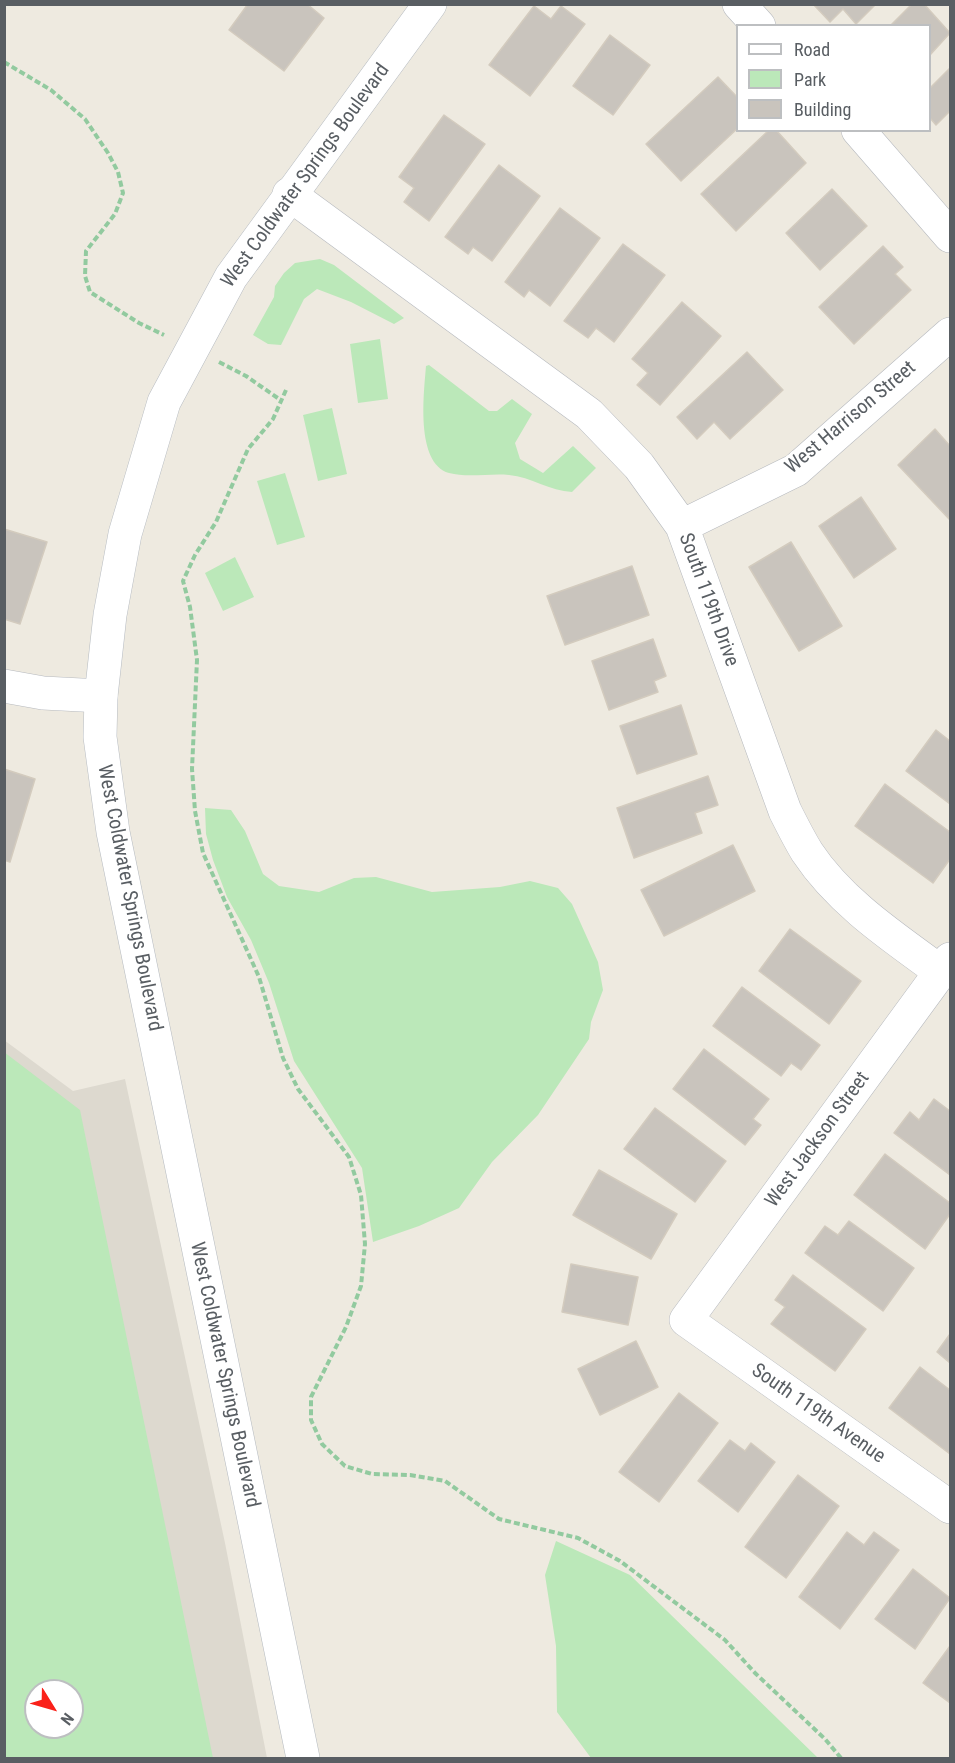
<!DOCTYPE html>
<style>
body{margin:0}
#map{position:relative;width:955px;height:1763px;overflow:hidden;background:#eeeae0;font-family:"Roboto Condensed",sans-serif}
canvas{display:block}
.frame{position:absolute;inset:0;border:6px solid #595e63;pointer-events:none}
.legend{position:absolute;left:736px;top:24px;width:195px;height:108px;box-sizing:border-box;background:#fff;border:2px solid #bdbfc1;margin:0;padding:8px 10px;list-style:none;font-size:18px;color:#595e63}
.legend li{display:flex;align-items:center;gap:12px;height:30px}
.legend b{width:30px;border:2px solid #bdbfc1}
.north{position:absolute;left:24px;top:1679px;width:60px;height:60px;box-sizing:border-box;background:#fff;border:2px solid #bdbfc1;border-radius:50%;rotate:127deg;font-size:16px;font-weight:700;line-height:24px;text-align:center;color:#595e63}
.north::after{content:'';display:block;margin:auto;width:21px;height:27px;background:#fa211a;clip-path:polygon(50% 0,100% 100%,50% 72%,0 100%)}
</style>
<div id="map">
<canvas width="955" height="1763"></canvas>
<div class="frame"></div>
<ul class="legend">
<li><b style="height:8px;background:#fff"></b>Road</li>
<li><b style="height:16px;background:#bbe8b9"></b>Park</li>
<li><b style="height:16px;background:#c9c4bd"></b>Building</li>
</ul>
<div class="north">N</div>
</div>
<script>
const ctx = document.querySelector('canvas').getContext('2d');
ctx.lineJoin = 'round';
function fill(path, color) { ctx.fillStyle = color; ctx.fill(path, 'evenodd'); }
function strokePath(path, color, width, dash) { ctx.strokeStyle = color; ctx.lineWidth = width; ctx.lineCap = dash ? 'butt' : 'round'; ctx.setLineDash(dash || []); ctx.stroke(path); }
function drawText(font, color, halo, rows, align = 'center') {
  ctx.font = font + ' "Roboto Condensed",sans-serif'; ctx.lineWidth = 6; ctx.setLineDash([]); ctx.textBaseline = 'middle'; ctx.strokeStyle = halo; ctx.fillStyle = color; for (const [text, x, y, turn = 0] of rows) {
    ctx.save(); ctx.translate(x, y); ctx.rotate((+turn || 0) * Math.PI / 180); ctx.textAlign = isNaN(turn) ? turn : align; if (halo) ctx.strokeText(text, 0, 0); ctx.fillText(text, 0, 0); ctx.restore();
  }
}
const education = new Path2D(`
 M4,1040L73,1091L125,1079L225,1543L267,1758H5ZM36,1691H72V1727H36Z`);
const green = new Path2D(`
 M320,259L334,265L404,318L394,324L351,302L317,289L304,299L281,345L268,344L253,335L274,297L275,286L284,273L295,263Z
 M380,339L388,399L358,403L350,344Z
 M429,365L489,411H497L512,399L532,414L515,443L520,459L543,473L573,446L596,468L572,492C550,491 531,477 509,475C491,473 467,478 449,473C415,463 424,392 426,366Z
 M332,408L347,474L318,481L303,415Z
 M285,473L305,537L277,545L257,481Z
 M235,557L254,597L223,611L205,573Z
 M205,808L231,810L245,831L263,874L279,886L319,892L354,878L376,877L432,892L500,887L530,881L558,888L572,904L598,962L603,990L591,1022L589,1039L538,1115L492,1162L459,1208L419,1226L373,1242L362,1168L294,1061L269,983L251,940L227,897L213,860L206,834Z
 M4,1052L80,1110L213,1758H5ZM36,1691H72V1727H36Z
 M556,1541L630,1575L818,1758H591L557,1712L556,1646L545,1575Z`);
const building = new Path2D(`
 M248,4H307L324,18L284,71L229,30Z
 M813,4H876L856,24L843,9L830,22Z
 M912,4H924L950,33L930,55V26H890Z
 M534,6L551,19L561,6L585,24L530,96L489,65Z
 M610,35L650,65L613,115L573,86Z
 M950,68V114L949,112L936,125L930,118V88Z
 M718,77L738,98V128L681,181L646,144Z
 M444,115L485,144L429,221L404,202L414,188L399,177Z
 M769,130H776L806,163L736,231L701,194Z
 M499,165L540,196L492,261L473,247L468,254L445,237Z
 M832,189L867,226L820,270L786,233Z
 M560,208L600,238L550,306L529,290L524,297L505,282Z
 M623,244L665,275L614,342L596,328L588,338L564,321Z
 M883,246L903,267L895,274L911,290L854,344L819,307Z
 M682,302L721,336L660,405L637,385L648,373L632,359Z
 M747,352L783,390L730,439L714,422L697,439L677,417Z
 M935,429L950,446V520L898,465Z
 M861,497L896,549L854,578L819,526Z
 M4,529L47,542L20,624L4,619Z
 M791,542L842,626L799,651L749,567Z
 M632,566L649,615L565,645L547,596Z
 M653,639L666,676L654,681L658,692L609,710L592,661Z
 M681,705L697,754L637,774L620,726Z
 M936,730L950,741V804L906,771Z
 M4,769L35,779L10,862L4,860Z
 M708,776L718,805L695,813L702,833L634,858L617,808Z
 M885,784L950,832V859L933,883L855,826Z
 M733,845L755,891L664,936L641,890Z
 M790,929L861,981L829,1024L759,971Z
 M742,987L820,1045L801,1070L791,1063L781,1076L713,1026Z
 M704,1049L769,1099L753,1119L761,1125L745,1145L673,1089Z
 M934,1099L950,1111V1175L894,1133L910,1112L919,1120Z
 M655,1108L726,1161L695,1202L624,1149Z
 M885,1154L950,1203V1214L925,1249L854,1195Z
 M599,1170L677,1214L651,1259L573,1215Z
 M849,1221L914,1268L883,1311L805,1253L825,1226L838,1235Z
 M571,1264L638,1277L628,1325L562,1312Z
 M793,1275L866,1329L835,1371L771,1324L785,1307L775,1300Z
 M950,1334V1363L937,1352Z
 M636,1341L658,1387L600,1415L578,1369Z
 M920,1367L950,1390V1454L889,1408Z
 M679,1393L718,1423L659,1502L619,1472Z
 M730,1440L745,1451L751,1443L775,1462L738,1512L698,1481Z
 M798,1475L839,1506L786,1578L745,1547Z
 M847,1532L864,1545L874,1532L899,1550L840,1629L799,1597Z
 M913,1569L950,1598L915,1649L875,1619Z
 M950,1646V1703L923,1683Z`);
const path = new Path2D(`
 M4,62L51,90L85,119L108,153L118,172L123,193L115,214L86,251L85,276L90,292L139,323L164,335
 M219,362L246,376L282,401
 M286,390L273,419L248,449L216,522L195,555L183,581L190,607L197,660L192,769L195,811L203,853L259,977L283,1058L298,1089L349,1157L361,1195L365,1244L361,1286L346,1327L311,1397V1420L322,1444L345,1466L372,1474L410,1475L445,1481L499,1519L578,1538L620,1561L725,1640L755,1673L825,1739L841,1758`);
const street = new Path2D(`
 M739,4L759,26
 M858,130L950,236
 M289,194L589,414L639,466L682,526L785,811C792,825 799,839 807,852C840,902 893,937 941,972
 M682,526L796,470L950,334
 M4,686L43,693L101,696
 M950,959L686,1320L950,1507`);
const secondary = new Path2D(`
 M303,1758L113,832L100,737L101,696L110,615L125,534L164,402L231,277L430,4`);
const streetNames = [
 ["West Coldwater Springs Boulevard",306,176,-54],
 ["West Harrison Street",851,418,-40],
 ["South 119th Drive",708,600,70],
 ["West Coldwater Springs Boulevard",129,898,79],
 ["West Jackson Street",818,1140,-54],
 ["West Coldwater Springs Boulevard",224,1375,78],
 ["South 119th Avenue",818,1414,35]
];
fill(education, '#ddd9cf');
fill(green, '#bbe8b9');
fill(building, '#c9c4bd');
strokePath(building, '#d3cbbe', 1.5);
strokePath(street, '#b6b9be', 34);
strokePath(secondary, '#b6bbc1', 34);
strokePath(path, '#92ca9f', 4, [6, 3]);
strokePath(street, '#fff', 33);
strokePath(secondary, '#fff', 33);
drawText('20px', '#595e63', '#fff', streetNames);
</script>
